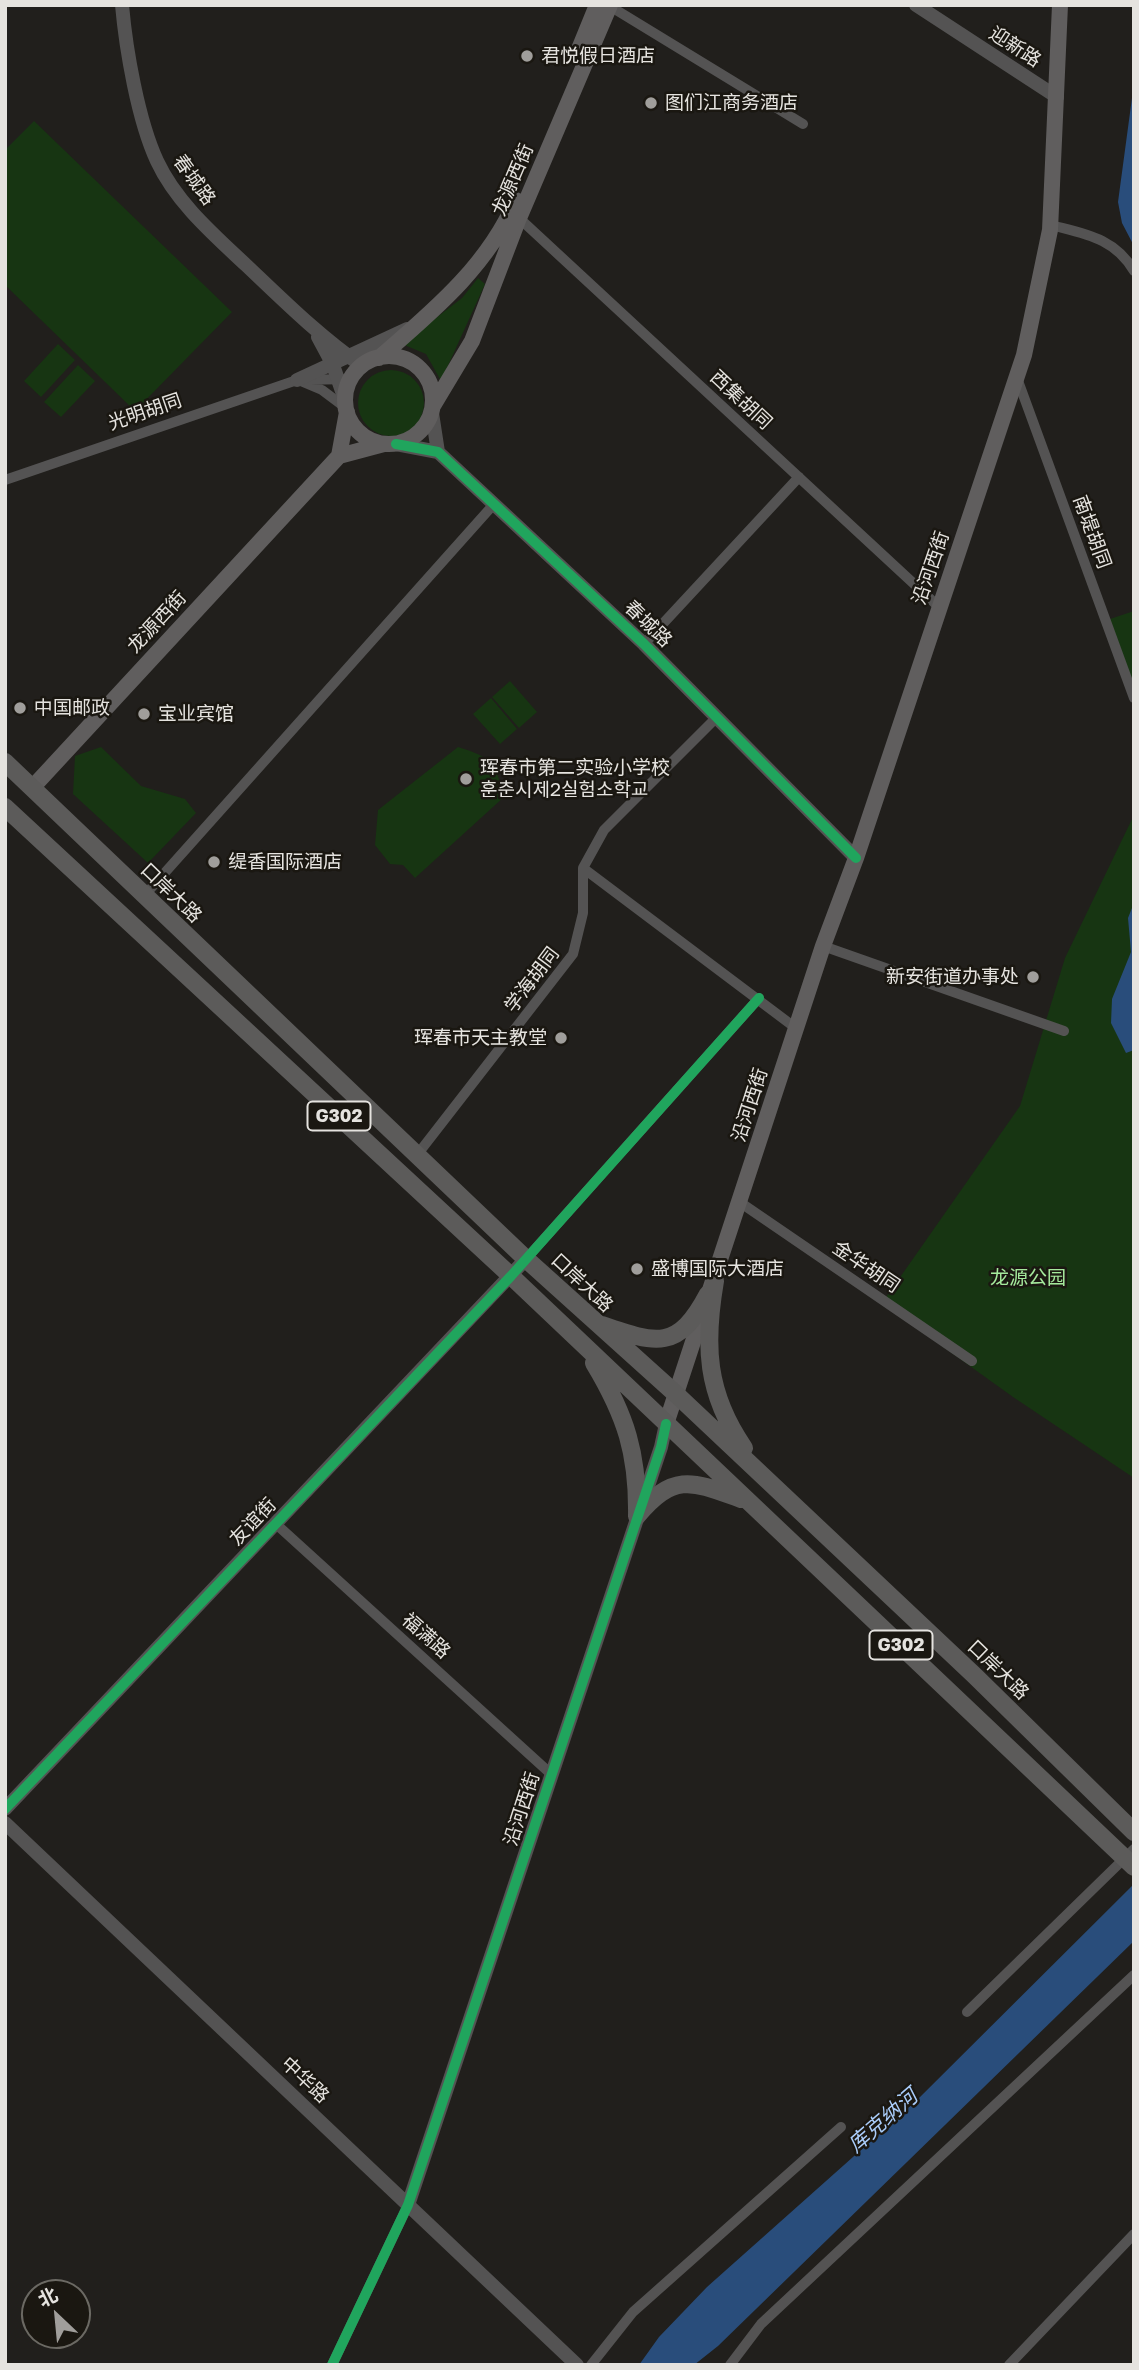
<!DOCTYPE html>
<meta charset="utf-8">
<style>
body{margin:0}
#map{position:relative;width:1139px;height:2370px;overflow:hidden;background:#211f1c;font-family:"Golos Text","Noto Sans SC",sans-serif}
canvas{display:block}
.frame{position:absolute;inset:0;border:7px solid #e5e3df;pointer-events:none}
.north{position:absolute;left:21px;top:2279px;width:70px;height:70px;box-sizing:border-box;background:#1a1711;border:2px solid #6b6963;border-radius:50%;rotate:334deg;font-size:19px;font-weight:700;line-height:28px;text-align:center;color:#e5e3df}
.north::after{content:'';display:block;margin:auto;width:24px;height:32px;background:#a09e9b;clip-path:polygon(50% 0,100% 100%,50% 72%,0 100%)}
</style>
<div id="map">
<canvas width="1139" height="2370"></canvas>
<div class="frame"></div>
<div class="north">北</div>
</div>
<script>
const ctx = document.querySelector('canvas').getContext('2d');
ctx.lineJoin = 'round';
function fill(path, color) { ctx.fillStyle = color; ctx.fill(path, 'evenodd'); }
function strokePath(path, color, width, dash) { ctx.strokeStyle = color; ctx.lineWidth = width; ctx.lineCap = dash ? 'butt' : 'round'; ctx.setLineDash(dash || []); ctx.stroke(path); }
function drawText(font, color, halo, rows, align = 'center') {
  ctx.font = font + ' "Golos Text","Noto Sans SC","Noto Sans KR",sans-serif'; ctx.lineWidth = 5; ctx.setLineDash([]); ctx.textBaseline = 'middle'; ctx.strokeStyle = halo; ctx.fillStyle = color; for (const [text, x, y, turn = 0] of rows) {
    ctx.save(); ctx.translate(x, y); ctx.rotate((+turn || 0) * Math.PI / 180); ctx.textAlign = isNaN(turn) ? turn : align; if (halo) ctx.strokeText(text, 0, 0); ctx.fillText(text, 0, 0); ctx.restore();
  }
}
const green = new Path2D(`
 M34,121L232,312L135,411L5,285V150Z
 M478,278L485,284L441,381L426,354L402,344L462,298Z
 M58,344L75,360L41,397L24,381Z
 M78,365L95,381L61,417L44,402Z
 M358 403a33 33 0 1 1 66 0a33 33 0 1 1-66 0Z
 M1134,611V686L1110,619Z
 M510,681L537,712L519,728L492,697Z
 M491,698L517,729L500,744L473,714Z
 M101,747L141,786L185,799L196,813L148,863L73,794L75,756Z
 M458,747C493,758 495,762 504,797L415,878L403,865L390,864L375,845L378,810Z
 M1134,815V1478L1013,1397L882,1303L1020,1106L1065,958Z`);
const water = new Path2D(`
 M1134,83V246L1122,223L1118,202Z
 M1134,903V1050L1126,1053L1111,1023L1112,999L1131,952L1128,918Z
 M1134,1884V1941L718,2346L694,2365H639L659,2337L707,2287L917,2100Z`);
const minor = new Path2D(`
 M608,5L803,124
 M519,218L940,608
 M1051,225C1085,234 1115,238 1134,271
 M1017,378L1134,698
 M303,382L322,390L346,408
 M5,480L297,380L351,379
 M644,644L799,477
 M583,868L797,1029
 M144,896L494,504
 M823,946L1064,1031
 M417,1155L573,954L583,913V868L604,830L717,717
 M741,1203L972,1361
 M526,1259L759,998
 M276,1524L551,1774
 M967,2012L1134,1849
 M332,2365L408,2205
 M591,2365L633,2312L841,2127
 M730,2365L761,2324L1134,1975
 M1009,2365L1134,2234`);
const tertiary = new Path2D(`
 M122,5C126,50 138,120 157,161C176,202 213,234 246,265C285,302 318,335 362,366
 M916,5L1057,97
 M318,337L333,365L345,400
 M297,380L407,329
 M432,413L438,452
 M396,444L438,452L644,644L856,858
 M5,1809L526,1259
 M5,1823L577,2365
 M408,2205L661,1447L666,1424`);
const secondary = new Path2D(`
 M577,54L597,5
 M345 400a44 44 0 1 1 88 0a44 44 0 1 1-88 0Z
 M379,358C432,312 488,266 516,200
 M433,406L472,341L519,218L610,5
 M339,456L384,444
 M32,788L339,456L347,412
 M666,1424L823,946L856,858L1024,355L1050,230L1060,5`);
const trunk = new Path2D(`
 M5,762L526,1259L677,1395L974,1675L1134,1832
 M5,807L511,1276L1134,1867
 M715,1281C704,1345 706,1393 744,1448
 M602,1325C657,1344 678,1351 708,1294
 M594,1363C626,1416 638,1454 637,1516
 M637,1516C674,1472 692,1481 741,1499`);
const cycleway = new Path2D(`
 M396,444L438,452L644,644L856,858
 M5,1809L511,1276L759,998
 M332,2365L408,2205L661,1447L666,1424`);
const markers = [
 [527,56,7,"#a09e9b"],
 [651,103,7,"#a09e9b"],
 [20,708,7,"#a09e9b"],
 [144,714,7,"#a09e9b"],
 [466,779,7,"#a09e9b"],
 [214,862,7,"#a09e9b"],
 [1033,977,7,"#a09e9b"],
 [561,1038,7,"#a09e9b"],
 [637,1269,7,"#a09e9b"]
];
const shields = [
 [339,1116,63],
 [901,1645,63]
];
const shieldNames = [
 ["G302",339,1116],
 ["G302",901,1645]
];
const streetNames = [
 ["迎新路",1015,47,33],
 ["春城路",194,180,54],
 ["龙源西街",513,180,-67],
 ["西集胡同",741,400,43],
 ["光明胡同",145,412,-19],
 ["南堤胡同",1092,532,70],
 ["沿河西街",931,568,-71],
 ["龙源西街",157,622,-47],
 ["春城路",648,624,44],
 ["口岸大路",171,893,44],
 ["学海胡同",532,980,-53],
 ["沿河西街",750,1105,-72],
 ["金华胡同",866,1267,34],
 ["口岸大路",582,1283,43],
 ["友谊街",253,1522,-46],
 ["福满路",426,1636,42],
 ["口岸大路",998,1670,44],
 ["沿河西街",522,1809,-72],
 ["中华路",305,2080,43]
];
const poiNames = [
 ["君悦假日酒店",541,56],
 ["图们江商务酒店",665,103],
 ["中国邮政",34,708],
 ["宝业宾馆",158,714],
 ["珲春市第二实验小学校",480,768],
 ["훈춘시제2실험소학교",480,790],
 ["缇香国际酒店",228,862],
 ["新安街道办事处",1019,977,"right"],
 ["珲春市天主教堂",547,1038,"right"],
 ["盛博国际大酒店",651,1269]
];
const parkNames = [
 ["龙源公园",1028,1278]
];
const waterNames = [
 ["库克纳河",883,2121,-41]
];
fill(green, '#173512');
fill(water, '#294d7b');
strokePath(minor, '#545353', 10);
strokePath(tertiary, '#545353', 14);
strokePath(secondary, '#605e5e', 16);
strokePath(trunk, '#5c5b5a', 18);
strokePath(cycleway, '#20a55d', 10);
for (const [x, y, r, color] of markers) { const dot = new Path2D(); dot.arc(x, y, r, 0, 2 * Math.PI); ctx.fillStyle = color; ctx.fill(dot); strokePath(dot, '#1a1711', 2.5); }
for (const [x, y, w] of shields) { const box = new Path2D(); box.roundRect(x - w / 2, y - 14.5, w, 29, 5); ctx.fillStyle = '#1a1711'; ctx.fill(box); strokePath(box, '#e5e3df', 2); }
drawText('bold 18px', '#e5e3df', null, shieldNames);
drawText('19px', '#e5e3df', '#1a1711', streetNames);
drawText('19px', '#e5e3df', '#1a1711', poiNames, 'left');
drawText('19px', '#a5e99c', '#1a1711', parkNames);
drawText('italic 21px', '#aacdfb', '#1a1711', waterNames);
</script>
